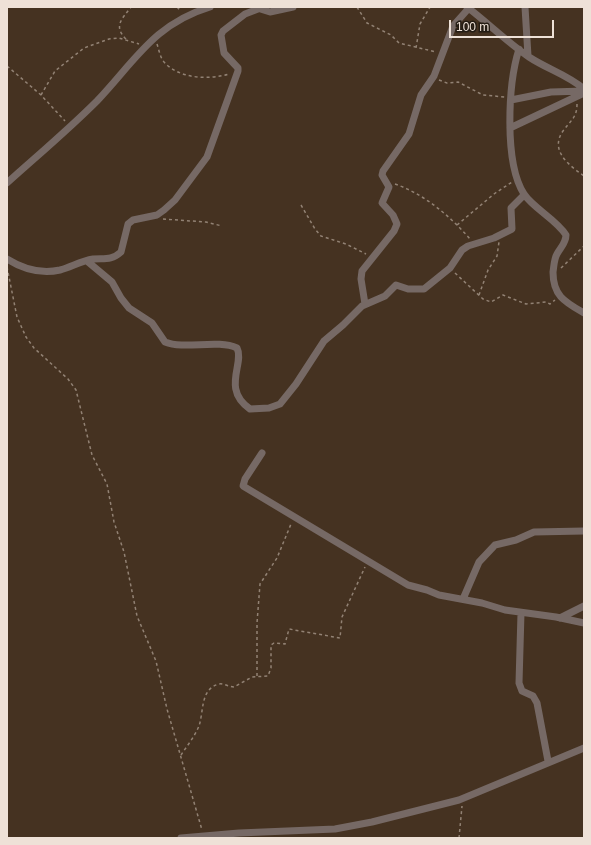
<!DOCTYPE html>
<style>
body{margin:0}
#map{position:relative;width:591px;height:845px;overflow:hidden;background:#453221;font-family:Helvetica,sans-serif}
canvas{display:block}
.frame{position:absolute;inset:0;border:8px solid #eee1d7;pointer-events:none}
.scale{position:absolute;left:449px;top:20px;width:105px;height:18px;box-sizing:border-box;border:2px solid #eee1d7;border-top:0;padding-left:5px;font-size:12px;line-height:14px;white-space:nowrap;color:#eee1d7;-webkit-text-stroke:3px #241c14;paint-order:stroke}
</style>
<div id="map">
<canvas width="591" height="845"></canvas>
<div class="frame"></div>
<div class="scale">100 m</div>
</div>
<script>
const ctx = document.querySelector('canvas').getContext('2d');
ctx.lineJoin = 'round';
function strokePath(path, color, width, dash) { ctx.strokeStyle = color; ctx.lineWidth = width; ctx.lineCap = dash ? 'butt' : 'round'; ctx.setLineDash(dash || []); ctx.stroke(path); }
const path = new Path2D(`
 M177,7L181,11
 M357,7L367,23L391,35L399,43L436,52
 M126,39C113,26 122,19 131,7
 M157,44C159,50 160,57 164,62C179,79 209,80 229,74
 M416,48L420,24L430,7
 M7,66L41,95L65,121
 M439,80L447,83L458,82L483,95L505,97
 M41,95L55,71L84,48L109,39L119,38L139,44
 M577,104C577,118 570,121 563,131C549,151 570,166 584,176
 M395,184C424,194 450,216 470,239
 M301,205L315,229L321,236L346,244L366,254
 M163,219L206,222L222,226
 M457,225L494,194L512,182
 M7,267L17,317L26,337L34,348L68,379L76,390L92,455L107,484L114,522L124,552L137,616L156,661L167,709L202,830
 M561,268L584,246
 M455,273L483,299L491,302L503,295L526,304L546,302L550,304L555,300
 M479,295L488,270L497,256L499,242
 M257,676V623L260,584L277,558L291,524
 M181,755C187,746 195,736 199,726C204,711 200,689 219,684C224,683 229,687 234,687L252,677L268,676L271,668V645L274,643L285,644L289,629L340,638L342,617L365,567
 M459,838L462,806`);
const street = new Path2D(`
 M254,7L270,12L293,7
 M467,7C488,23 507,42 529,57C547,69 568,75 584,89
 M525,7L528,56
 M519,49C508,84 504,163 524,194C533,208 557,220 566,235C566,243 561,247 557,254C554,259 554,266 553,272C553,296 565,302 584,313
 M511,100L551,92L584,91
 M510,128L584,93
 M7,183C37,156 68,130 97,101C135,61 154,24 210,7
 M7,259C23,269 42,274 60,270C71,267 81,261 93,259C104,258 111,261 121,252L128,224L133,220L157,215L164,210L175,200L207,157L238,71V68L224,53L221,35L223,31L245,14L258,9
 M87,261L112,282L121,298L129,308L152,323L165,342C185,350 217,339 237,348C245,363 221,389 250,409L269,408L280,404L296,384L324,341L343,325L362,306L385,296L396,285L408,289H424L450,268L462,250L468,246L494,238L512,229L511,208L524,195
 M365,304L361,279L362,271L394,231L397,224L393,215L382,203L389,187L382,175L383,171L409,134L421,95L434,76L453,26L469,8
 M262,453L245,479L243,486L408,585L427,590L439,595L482,603L505,610L556,617L584,623
 M463,599L479,562L495,545L516,540L534,532L584,531
 M521,613L519,683L522,691L533,696L537,703L548,761
 M560,618L584,606
 M181,838L239,833L335,829L372,822L459,800L584,748`);
strokePath(path, '#928274', 1.5, [3, 3]);
strokePath(street, '#766965', 7);
</script>
